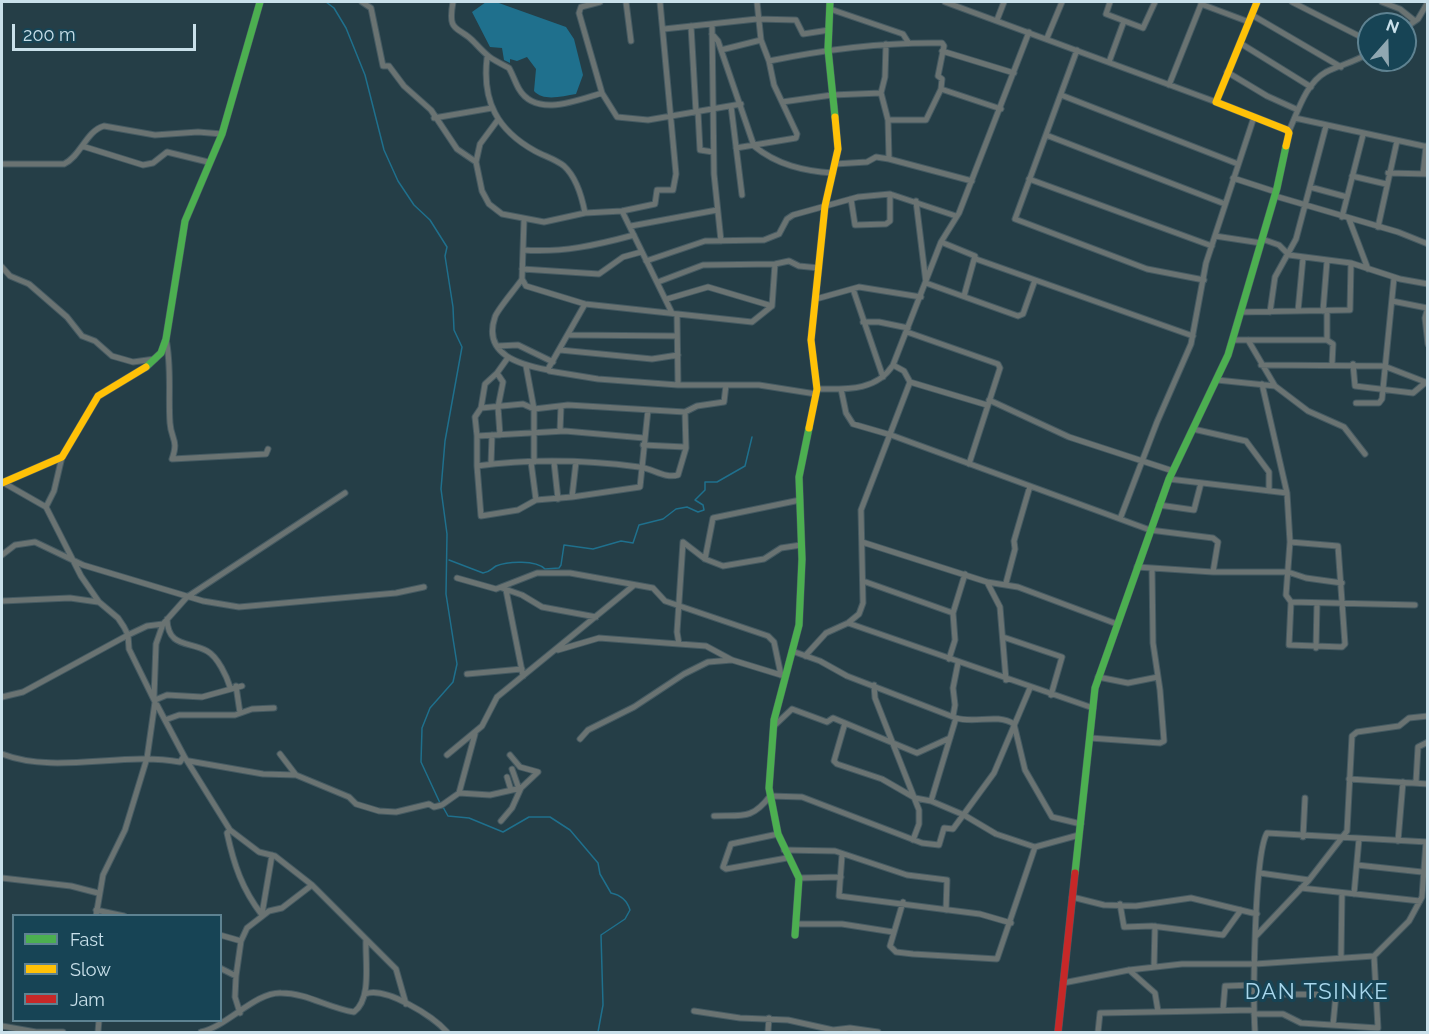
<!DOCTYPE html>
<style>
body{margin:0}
#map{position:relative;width:1429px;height:1034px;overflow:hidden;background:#253e47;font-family:Raleway,sans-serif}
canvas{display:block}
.frame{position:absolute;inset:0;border:3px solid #c9e0ea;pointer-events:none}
.legend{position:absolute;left:12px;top:914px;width:210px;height:108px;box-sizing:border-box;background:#174455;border:2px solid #5e8291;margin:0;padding:8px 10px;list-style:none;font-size:18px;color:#c9e0ea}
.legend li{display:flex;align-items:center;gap:12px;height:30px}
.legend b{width:30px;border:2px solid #5e8291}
.north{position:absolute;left:1357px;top:12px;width:60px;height:60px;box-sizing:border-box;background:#174455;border:2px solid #5e8291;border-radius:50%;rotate:20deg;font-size:16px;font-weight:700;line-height:24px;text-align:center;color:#c9e0ea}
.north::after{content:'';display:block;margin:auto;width:21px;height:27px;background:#90a7b1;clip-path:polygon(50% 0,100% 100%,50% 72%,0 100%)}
.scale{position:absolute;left:12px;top:24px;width:184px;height:27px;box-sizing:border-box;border:3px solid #c9e0ea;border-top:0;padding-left:8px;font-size:18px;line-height:21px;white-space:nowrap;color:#c9e0ea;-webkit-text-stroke:4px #174455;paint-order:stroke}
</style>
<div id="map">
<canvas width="1429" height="1034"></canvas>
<div class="frame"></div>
<ul class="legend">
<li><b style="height:8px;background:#4caf50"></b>Fast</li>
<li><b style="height:8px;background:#ffc107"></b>Slow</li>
<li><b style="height:8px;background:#c62828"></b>Jam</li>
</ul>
<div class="north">N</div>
<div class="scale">200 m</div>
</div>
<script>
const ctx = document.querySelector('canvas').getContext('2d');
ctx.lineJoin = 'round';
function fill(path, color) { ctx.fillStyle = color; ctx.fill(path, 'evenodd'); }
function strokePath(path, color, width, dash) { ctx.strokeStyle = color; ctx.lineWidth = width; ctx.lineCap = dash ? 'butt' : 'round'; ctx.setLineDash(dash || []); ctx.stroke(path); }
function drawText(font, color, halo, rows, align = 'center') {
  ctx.font = font + ' Raleway,sans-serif'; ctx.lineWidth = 6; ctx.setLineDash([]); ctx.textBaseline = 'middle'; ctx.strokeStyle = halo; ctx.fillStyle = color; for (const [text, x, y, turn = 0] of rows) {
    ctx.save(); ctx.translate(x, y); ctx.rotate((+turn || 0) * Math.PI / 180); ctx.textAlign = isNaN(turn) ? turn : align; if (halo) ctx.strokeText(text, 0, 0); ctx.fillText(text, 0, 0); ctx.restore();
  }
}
const water = new Path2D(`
 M486,2H496L566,27L574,39L583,75L576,94C562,96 544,102 534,91L536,69L527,57L517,61L510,59V63L504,60L502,48L490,47L472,12Z`);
const stream = new Path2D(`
 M326,2L334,8L346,28L365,75L384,150L398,181L414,205L430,220L447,247L445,256L453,307L454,330L462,347L445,441L441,489L447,534L446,594L457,664L453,682L430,708L422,728L421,762L440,803
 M449,560L483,573C490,572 491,569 496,566C508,561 536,560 545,569L559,568L561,565L564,545L593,549L621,541L633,543L639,525L663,519L676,509L687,507L698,512L704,510L703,505L695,500L705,490V482H717L745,466L752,437
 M443,807L448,816L469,818L503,832L529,817H550L570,830L598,863L600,874L611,893C621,895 627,900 630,910L625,919L601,935L603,1005L598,1032`);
const street = new Path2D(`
 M362,2L371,8L383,66H389L404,86L431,110L457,149L476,162
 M453,2C447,35 459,25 475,43C489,58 490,58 509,68C513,75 515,82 519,89C536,118 578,100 602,93
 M600,2L581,7L579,13L602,93L617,117L648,120L741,104
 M626,2L631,41
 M945,2L1216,102
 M1110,2L1106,14L1143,28L1155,2
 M1292,2L1369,41
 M1382,2L1400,9L1415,21
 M1201,4L1249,22
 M830,9L903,34L908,42
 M1252,15L1341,67
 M997,20L1004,2
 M712,24L714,174L721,241
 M691,26L696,112
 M1405,28L1418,19L1428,2
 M664,29L757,19L796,20L803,34L829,30
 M712,34L718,41L754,146C777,165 804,171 833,173
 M1047,38L1062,2
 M1240,43L1311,87
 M886,44L885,77L881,93L888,120L889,159
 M721,50L761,40
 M1077,50L1015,219L1147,269L1204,280
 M942,51L1014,73
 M487,58C482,101 497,130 535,151C544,156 555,159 564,166C576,177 582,197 585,213
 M769,61C827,49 883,42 942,43L944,46L938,76L942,79L941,89
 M1109,62L1124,21
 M1227,72L1267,96L1298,110
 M1169,85L1202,2
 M1061,95L1238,164
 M782,102L832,95L881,93
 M731,106L742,195
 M698,112L700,150L713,152
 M434,118L492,108
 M1295,118L1428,147
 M888,120H926L941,89L1001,109
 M497,121L480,144L476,162L482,191L489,204L502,214L544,222L585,213L622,211L655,204L657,190H673L676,174L660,2
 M1289,131C1298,111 1306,83 1326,72C1340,65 1355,62 1369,53
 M1046,135L1225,204
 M82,146L143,165L153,163L167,152L208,162
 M736,148L796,138L797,134L774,85L769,61L761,40L757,2
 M2,164H64C81,156 86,131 104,126L155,135L198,132L222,134
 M835,164L867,162L876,157L889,159L972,181
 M1388,173L1428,174
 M1423,174L1426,146
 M1352,176L1386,184
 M1233,178L1276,192
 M1029,179L1212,246
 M1310,187L1347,197
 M1275,196L1398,232L1428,244
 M851,199L855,225L886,224L890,221V194
 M916,201L926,283L1018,316L1023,314L1035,280
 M622,211L672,313
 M1342,217L1363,135
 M1349,219L1368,269
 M524,220L522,279L526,286L585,304L752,322L772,306L775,264
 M631,226L717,210
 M1378,227L1397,141
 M1215,236L1261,243
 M1262,239L1279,245L1289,255L1351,263L1400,279L1428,284
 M941,242L975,256L964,296
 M523,250C562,253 597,245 634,235
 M976,259L1193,336
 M646,261L705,241L764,240L779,234L787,219L793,215L858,197L890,194L956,216
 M2,267L10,276L29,284L67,317L82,336L95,341L112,356L133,362L155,359
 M522,269L599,274L623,257L641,252
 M522,279C517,287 497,310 495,317C482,355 521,365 548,370
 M658,282L703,265L775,264L789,261L799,266L819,268
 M853,289L883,377
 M667,299L708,287L772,306
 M816,299L859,287L921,297
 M1392,301L1427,308
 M585,304L548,369L549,371L598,379L678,385H759L816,394
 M1428,307L1425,318L1428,344
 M1298,311L1303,258
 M1323,311L1327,261
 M1327,311V340L1333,344L1332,365
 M1242,312L1350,310L1351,263
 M1270,312L1275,277L1296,239L1326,126
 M677,314L678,385
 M863,322H879L908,328
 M907,332L998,364L1000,368L969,464
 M570,335L677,336
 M166,339C172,368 168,395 170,423C171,439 179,440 172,459L266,454L268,449
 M1233,340H1327
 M1248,340L1275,386L1308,411L1344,427L1365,454
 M497,346L518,345L553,362
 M560,350L652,359L678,355
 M1353,364L1355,386L1413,393L1425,383
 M1261,365L1384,366L1428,383
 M526,366L534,409V462
 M497,373L485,384L481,408L523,404L534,409L568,405L685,412L697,406L724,402L726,385
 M1217,380L1275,386
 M910,382L987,405
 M1262,384L1287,493L1290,542L1286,595L1291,602L1289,645L1342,647L1345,644L1338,546L1290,542
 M817,389C844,389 876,392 893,365L941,242L959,213L1029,32
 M841,389L846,413L853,424L891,435L1150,530L1213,538L1218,542L1213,572
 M989,400L1069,437L1173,471
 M1356,403H1379L1382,399L1394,278
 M1193,429L1246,441L1269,472V491
 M560,431L561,406
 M500,435L498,407L503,382L497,373L507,359
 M477,436L475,417L481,408
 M644,438L565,431L477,436V466C529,459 586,460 639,467C652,468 665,479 678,475L686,448L685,412
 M643,445L685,447
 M531,462L536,500
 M554,462L558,499
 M491,464L492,435
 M477,466L481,516L518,510L536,500L572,497L576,462
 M1169,479L1287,493
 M4,483L46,507L81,576L99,602L118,618L124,627L128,635L129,649L155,702L147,758L125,830L103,875L96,916
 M572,497L640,487L648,410
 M1159,505L1194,510L1201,483
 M46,507L54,491L62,457
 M1120,519L1157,422L1191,344L1206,263L1254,117
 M862,542L987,582L1018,587L1117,624
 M2,555L15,545L35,542L83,565L203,601L239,607L396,593L424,587
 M705,559L713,518L800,500
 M1137,567L1213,572H1288L1306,578L1342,583
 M457,578L496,589L537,573H570L653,588L665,601L768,636L774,642L781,675
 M863,581L953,613
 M987,582L1000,607L1006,680
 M1006,583L1015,549L1014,541L1030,486
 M502,588L522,595L542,607L596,617
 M506,590L523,676
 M2,601L70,598L98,602
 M1291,602L1415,605
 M167,619C168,648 189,641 207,651C218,657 227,677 230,687
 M848,623L1093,708
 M1003,637L1062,657L1051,695
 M679,644L677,632L683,542L705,559L723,566L764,559L781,548L801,545
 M1316,648L1317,603
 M558,650L599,638L706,646L732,660L781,675
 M792,651L820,661L847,676L956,718C976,724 996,713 1014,724L1025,770L1052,817L1081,824
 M805,656L826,633L848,623L859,614L863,603L861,510L910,382L904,371L893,365
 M949,659L955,640L953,613L965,574
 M467,674L522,669
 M1098,677L1128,683L1158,677
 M874,685L875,698L919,810V824L913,840
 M236,686L240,713
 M2,697L23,692L128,635L147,626L163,624L187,597L345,493
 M154,697L156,644L163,624
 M155,700L167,695L202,697L242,686
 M953,716L955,705L953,688L958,663
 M165,720L179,715H235L252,709L274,708
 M845,723L834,761L837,764L882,779L915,798L931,801L964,815L996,834L1035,847L1079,835
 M774,726L792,709L827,722L833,718L917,753L950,738
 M1090,738L1160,743L1164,741L1160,690L1153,643L1152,568
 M580,739L588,730L634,707L684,674L708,662L732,660
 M2,754C57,775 122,751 180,762L184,756L157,705
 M447,755L482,726L497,697L633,586
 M510,755L520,767L538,772L521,788
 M184,756L230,830L259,852L275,856L312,885L396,969L406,1004
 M189,761L263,774L296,775L280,754
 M512,769L519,789
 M296,775L349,797L356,804L379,811L396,812L429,804L434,807L442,805L459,793L475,734
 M507,777L511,790
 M1349,779L1428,784
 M1416,782L1418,747L1428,742
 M459,793L490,795L521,788L512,808L501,821
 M931,801L956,718
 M714,816C742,815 752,820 770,796L802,797L922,843L939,845L944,828L953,829L994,773L1030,688
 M230,830L227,833C234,865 242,889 262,915
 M778,834L731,844L723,867L726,869L787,858
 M1303,837L1305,798
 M1398,841L1403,782
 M784,850L835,851L907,875L947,880L946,910
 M842,855L839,896L980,914L1011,923
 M1357,865L1422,872
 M1260,873L1309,880
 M2,878L71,886L98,893
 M799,878L841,877
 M1301,888L1420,901
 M1354,894L1359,839
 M1072,897L1104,905L1136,906L1191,898L1257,914
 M903,902L890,946L896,952L913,954L997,959L1035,847
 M1120,904L1124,927L1152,926L1223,935L1241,910
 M96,910L124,916
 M262,914L272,855
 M796,924H842L893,932
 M220,935L241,941
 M1256,936L1309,880L1347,831L1352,736L1357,732L1399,726L1409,718L1428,716
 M1341,957L1342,893
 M1154,967L1155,926
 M220,968L236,976
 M1129,970L1155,993L1158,1011
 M1063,983L1129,970L1182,964H1255L1374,956
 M365,994C385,986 433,1016 447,1032
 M1253,994L1377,995
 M1223,1010L1225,986L1254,985
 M694,1011L740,1018L788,1020L833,1030L850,1028L878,1032
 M240,1013L235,997L236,976L241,941L247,928L269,911L282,908L312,885
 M1254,1014H1283L1301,1023L1378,1028L1374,956L1409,921L1422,897L1426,842
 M1333,1025L1336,994
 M2,1026L36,1032H63
 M98,1032L99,1020
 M201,1032C228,1026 255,992 281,993C307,993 328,1008 354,1012C372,999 365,961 366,940
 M768,1032L769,1018
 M1098,1032L1100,1013L1253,1010
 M1255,1032C1253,1001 1254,855 1267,833L1428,842`);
const fast = new Path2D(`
 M830,2L828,49L835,117
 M146,367L161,353L166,339L185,221L222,134L260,2
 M1075,873L1095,688L1169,479L1228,355L1277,188L1286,146
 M795,935L799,878L778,834L769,788L774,720L799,625L802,559L799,477L809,428`);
const slow = new Path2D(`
 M1257,2L1216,102L1287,130L1289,133L1286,146
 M809,428L817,389L811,340L825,206L838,149L835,117
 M2,483L62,457L98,396L146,367`);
const jam = new Path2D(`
 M1058,1032L1075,873`);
const quarterNames = [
 ["DAN TSINKE",1317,992]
];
fill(water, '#1f708d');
strokePath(stream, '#1f708d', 1.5);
strokePath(street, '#455a62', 7);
strokePath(fast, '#455a62', 8);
strokePath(slow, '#455a62', 8);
strokePath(jam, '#455a62', 8);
strokePath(street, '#6a7372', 5);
strokePath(fast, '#4caf50', 7);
strokePath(slow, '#ffc107', 7);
strokePath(jam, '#c62828', 7);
ctx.letterSpacing = '1.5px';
drawText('22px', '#a9d7ec', '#174455', quarterNames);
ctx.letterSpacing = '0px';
</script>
